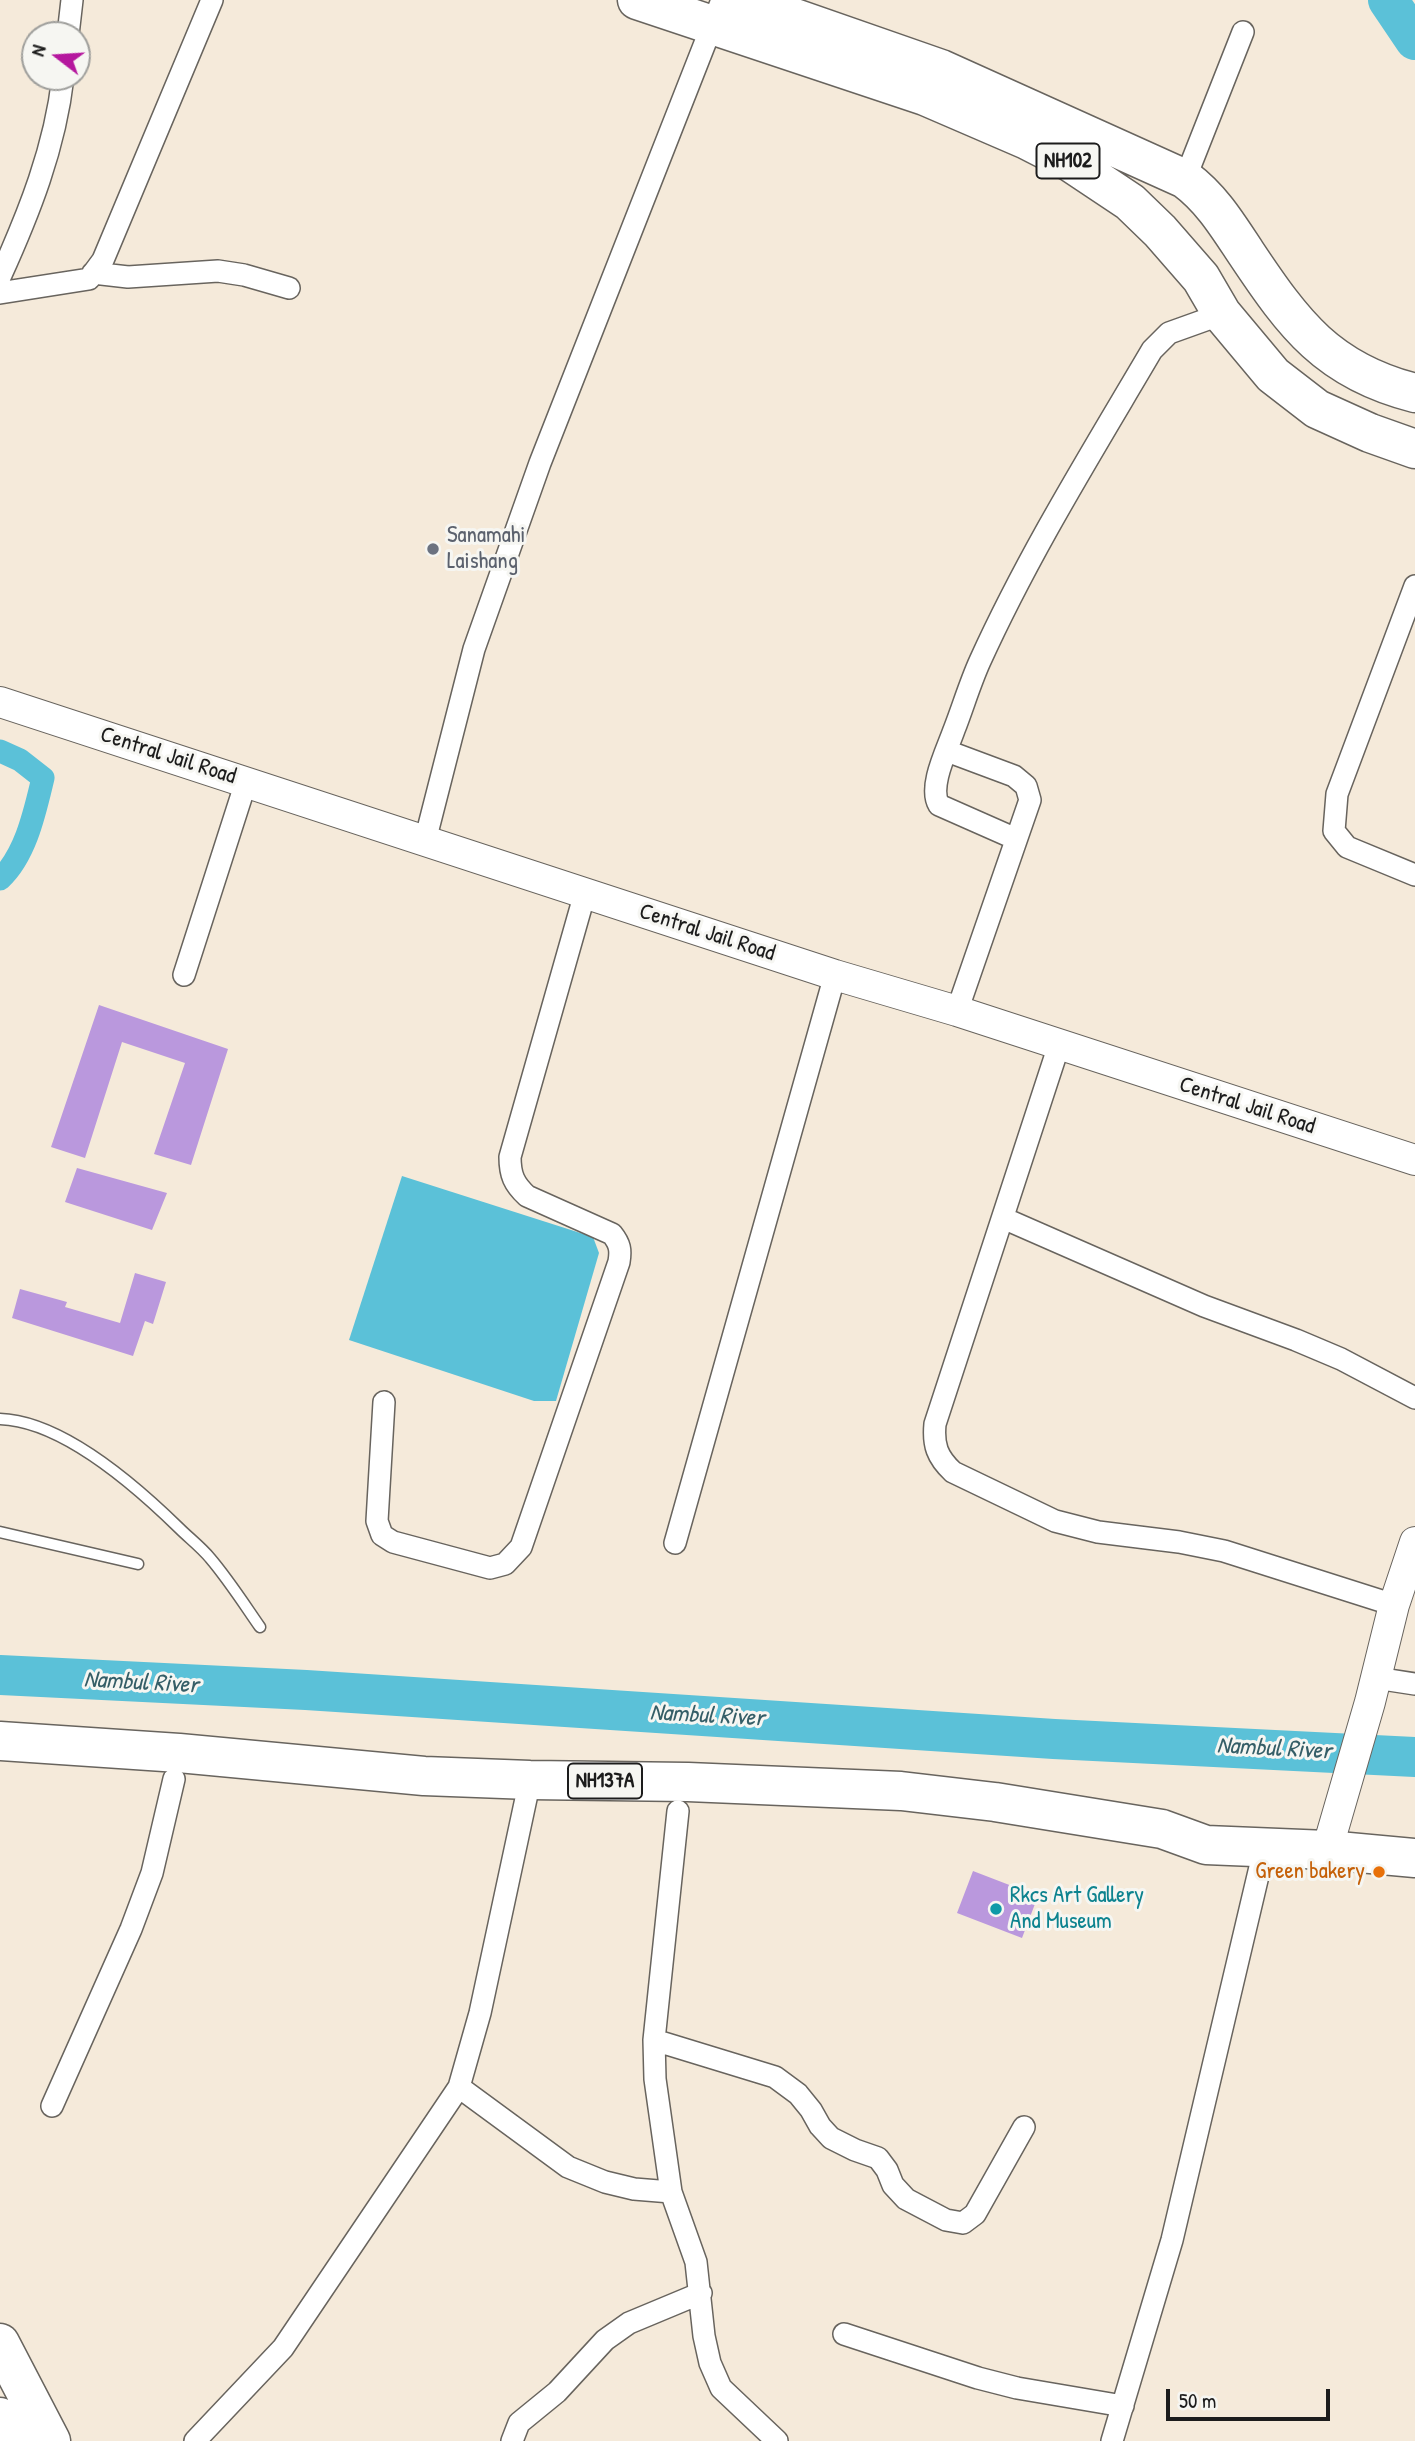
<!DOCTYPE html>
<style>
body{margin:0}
#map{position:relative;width:1415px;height:2441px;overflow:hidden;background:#f5eada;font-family:"Patrick Hand",sans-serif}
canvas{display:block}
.north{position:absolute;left:21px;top:21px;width:70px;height:70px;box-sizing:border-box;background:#f6f6f2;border:2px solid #9f9f9c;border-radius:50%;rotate:287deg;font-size:19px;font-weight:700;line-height:28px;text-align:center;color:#1c1c1c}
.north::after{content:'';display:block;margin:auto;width:24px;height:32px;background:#b5179e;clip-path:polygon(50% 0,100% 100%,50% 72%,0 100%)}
.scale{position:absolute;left:1166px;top:2389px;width:164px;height:32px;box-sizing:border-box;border:4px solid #1c1c1c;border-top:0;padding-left:9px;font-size:21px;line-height:24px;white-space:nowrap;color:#1c1c1c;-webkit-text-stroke:5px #f6f6f2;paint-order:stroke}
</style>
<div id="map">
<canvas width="1415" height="2441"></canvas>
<div class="north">N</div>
<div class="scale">50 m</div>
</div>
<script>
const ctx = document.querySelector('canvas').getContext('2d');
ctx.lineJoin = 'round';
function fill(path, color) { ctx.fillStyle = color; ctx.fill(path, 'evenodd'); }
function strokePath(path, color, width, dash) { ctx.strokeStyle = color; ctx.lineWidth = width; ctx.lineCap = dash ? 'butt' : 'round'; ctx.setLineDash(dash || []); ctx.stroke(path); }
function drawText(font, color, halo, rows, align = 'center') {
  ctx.font = font + ' "Patrick Hand",sans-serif'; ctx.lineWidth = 6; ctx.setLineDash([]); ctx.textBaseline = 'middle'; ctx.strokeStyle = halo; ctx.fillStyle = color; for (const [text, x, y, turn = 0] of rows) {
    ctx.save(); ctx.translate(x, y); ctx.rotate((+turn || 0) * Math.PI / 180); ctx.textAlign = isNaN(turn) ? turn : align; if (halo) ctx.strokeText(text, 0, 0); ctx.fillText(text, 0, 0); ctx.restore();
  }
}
const water = new Path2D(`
 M402,1176L593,1237L599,1253L556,1401H534L349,1340Z`);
const canal = new Path2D(`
 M0,751L20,760L43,778C35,811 26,855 0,879`);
const river = new Path2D(`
 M1388,0L1415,40
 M0,1675L306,1690L1054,1739L1415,1757`);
const building = new Path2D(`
 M99,1005L228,1049L191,1165L154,1154L185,1063L122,1042L85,1158L51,1147Z
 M77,1168L167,1193L152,1230L65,1202Z
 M135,1273L166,1282L153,1324L145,1321L133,1356L12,1318L20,1289L67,1302L65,1307L120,1323Z
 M973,1871L1038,1896L1022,1938L957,1913Z`);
const lane = new Path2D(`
 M0,1419C62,1421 136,1486 179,1528C189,1538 201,1547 210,1558C228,1579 244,1604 260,1627
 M0,1532L138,1564`);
const street = new Path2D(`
 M68,35L72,0
 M1185,179L1243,32
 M93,273L128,277L218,271L244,275L289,288
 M0,277C29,213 55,148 63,77
 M0,293L89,279L103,260L212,0
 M1415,586L1337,794L1334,831L1347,847L1415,875
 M947,751L1014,776L1026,786L1030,800L957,1011
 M1016,839L939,805C928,787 947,750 954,730C963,707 970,683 980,661C1029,553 1092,452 1152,350L1169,333L1222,314
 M425,841L474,649L540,463L722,0
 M184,975L246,782
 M1059,1045L935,1424C933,1445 937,1457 953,1472L1055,1521L1098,1532L1179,1542L1224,1551L1394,1605
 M1003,1218L1204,1306L1296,1340L1341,1359L1415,1398
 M384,1402L377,1521L382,1535L393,1542L490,1568L505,1564L521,1547L619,1262C621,1250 620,1244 612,1234L527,1196C514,1184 510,1175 510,1157L585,893
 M675,1543L835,975
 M1376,1678L1415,1684
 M678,1811L654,2040L655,2079L671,2192L696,2262L704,2336L710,2363L721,2388L777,2441
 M654,2040L775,2077L798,2094L811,2110L820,2126L831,2138L855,2150L878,2158L887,2170L893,2185L906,2199L946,2220L963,2223L975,2214L1024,2127
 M459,2087L568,2167L605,2182L634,2189L671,2192
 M52,2106L131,1929L152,1873L174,1779
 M844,2334L978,2378L1017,2388L1123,2406
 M195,2441L283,2348L459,2087L480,2013L530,1780
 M512,2441L519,2423L557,2392L605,2340L629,2323L701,2293
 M1112,2441L1172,2240L1265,1846`);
const secondary = new Path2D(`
 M0,702L835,975L957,1011L1415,1160
 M1327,1850L1370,1702L1394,1605L1415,1542`);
const highway = new Path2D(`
 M637,0L925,96L1027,140L1070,162L1130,202L1160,231L1201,278L1222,314L1273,375L1317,409L1370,433L1415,449
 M743,0L941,69L1185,179C1212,199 1228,226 1246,253C1294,325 1328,371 1415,393
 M0,1741L179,1753L424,1776L530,1780L688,1782L901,1791L995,1802L1162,1829L1206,1845L1327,1850L1415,1858
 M0,2343L51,2441
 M0,2417L12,2441`);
const markers = [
 [433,549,7,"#6b7280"],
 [1379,1872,7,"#e8710a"],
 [996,1909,7,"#0f9aa8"]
];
const shields = [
 [1068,161,63],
 [605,1781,74]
];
const shieldNames = [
 ["NH102",1068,161],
 ["NH137A",605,1781]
];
const worshipNames = [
 ["Sanamahi",447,536],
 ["Laishang",447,562]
];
const streetNames = [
 ["Central Jail Road",168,756,18],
 ["Central Jail Road",707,933,18],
 ["Central Jail Road",1247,1106,18]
];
const foodNames = [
 ["Green bakery",1365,1872]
];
const cultureNames = [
 ["Rkcs Art Gallery",1010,1896],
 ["And Museum",1010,1922]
];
const waterNames = [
 ["Nambul River",141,1683,3],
 ["Nambul River",707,1716,3],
 ["Nambul River",1274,1749,3]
];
fill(water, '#5bc1d8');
strokePath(canal, '#5bc1d8', 23);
strokePath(river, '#5bc1d8', 40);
fill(building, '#ba98dd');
strokePath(lane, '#68645e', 13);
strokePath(street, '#68645e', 24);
strokePath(secondary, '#68645e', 32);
strokePath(highway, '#68645e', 41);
strokePath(lane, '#fff', 10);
strokePath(street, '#fff', 21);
strokePath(secondary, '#fff', 30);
strokePath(highway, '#fff', 38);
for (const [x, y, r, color] of markers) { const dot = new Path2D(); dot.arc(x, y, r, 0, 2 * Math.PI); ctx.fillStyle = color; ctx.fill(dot); strokePath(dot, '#f6f6f2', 2.5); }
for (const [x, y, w] of shields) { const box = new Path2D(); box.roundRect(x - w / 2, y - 17.5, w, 35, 5); ctx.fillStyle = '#f6f6f2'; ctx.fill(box); strokePath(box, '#1c1c1c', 2); }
drawText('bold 21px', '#1c1c1c', null, shieldNames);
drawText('23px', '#5b616d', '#f6f6f2', worshipNames, 'left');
drawText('23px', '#1c1c1c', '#f6f6f2', streetNames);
drawText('23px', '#c56008', '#f6f6f2', foodNames, 'right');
drawText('23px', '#0d838f', '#f6f6f2', cultureNames, 'left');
drawText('italic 24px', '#355e67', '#f6f6f2', waterNames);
</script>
